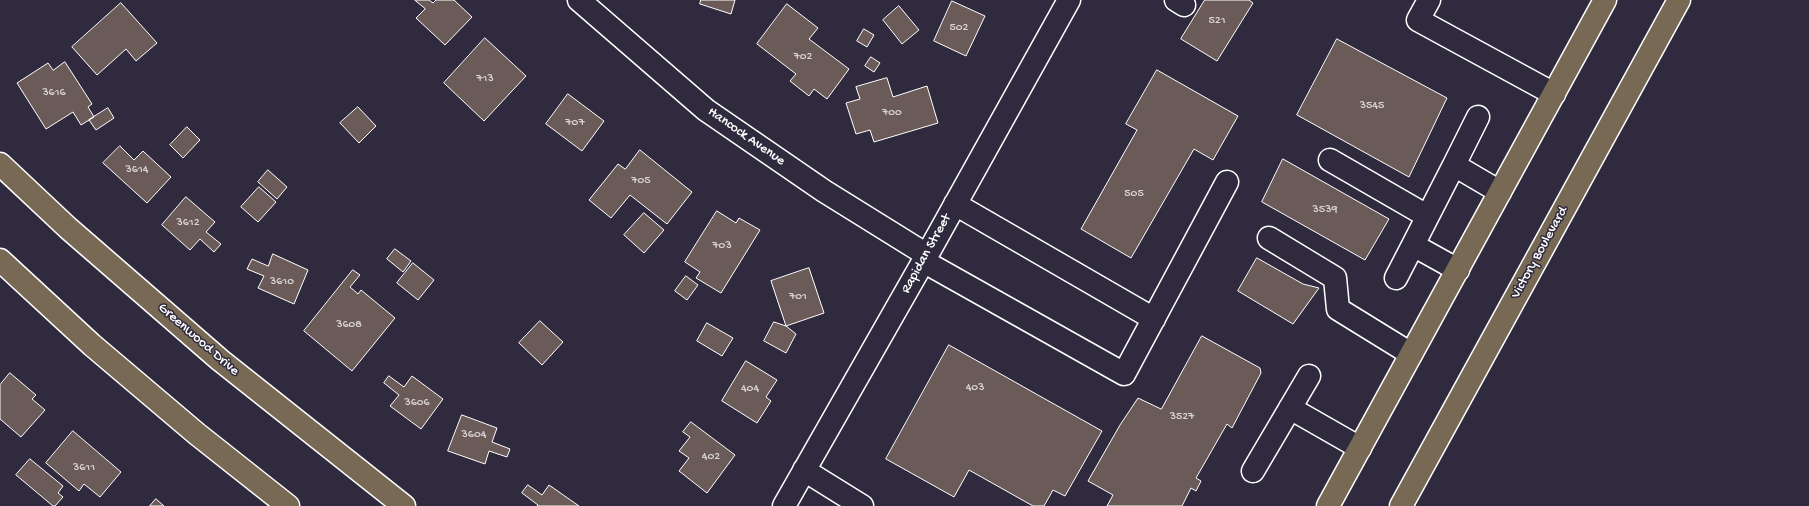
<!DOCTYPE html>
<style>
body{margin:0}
canvas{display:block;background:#2f2a3d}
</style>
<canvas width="1809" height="506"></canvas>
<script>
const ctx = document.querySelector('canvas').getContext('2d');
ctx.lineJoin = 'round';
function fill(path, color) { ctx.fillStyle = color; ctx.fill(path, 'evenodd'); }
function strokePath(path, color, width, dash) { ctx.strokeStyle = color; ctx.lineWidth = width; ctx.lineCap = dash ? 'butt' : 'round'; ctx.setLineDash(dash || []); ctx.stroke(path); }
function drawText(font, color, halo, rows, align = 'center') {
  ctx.font = font + ' "Gochi Hand",sans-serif'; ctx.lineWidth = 3; ctx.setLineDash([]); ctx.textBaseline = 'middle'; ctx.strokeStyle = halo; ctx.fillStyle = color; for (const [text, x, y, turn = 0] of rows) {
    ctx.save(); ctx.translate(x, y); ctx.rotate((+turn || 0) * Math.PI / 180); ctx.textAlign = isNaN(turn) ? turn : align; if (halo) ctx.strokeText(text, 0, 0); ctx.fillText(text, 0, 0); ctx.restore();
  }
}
const building = new Path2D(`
 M415,0H429L433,3L436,0H454L472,17L445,45L416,18L425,9Z
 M701,0H735L731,14L700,4Z
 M1205,0H1249L1253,3L1217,61L1181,39Z
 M952,1L985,16L966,56L934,41Z
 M121,3L157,43L136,61L126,49L97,75L72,47Z
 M787,4L818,28L809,39L849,69L827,99L814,89L809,96L790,81L796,74L757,44Z
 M899,6L919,30L902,44L883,20Z
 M864,29L874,35L867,47L857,41Z
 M485,38L526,76L484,121L444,83Z
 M1337,39L1447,98L1409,177L1297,115Z
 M871,57L880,63L874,72L865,66Z
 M65,62L92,104L88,107L94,117L81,125L73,112L46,129L17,83L48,63L53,70Z
 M1157,70L1238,116L1213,160L1194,149L1131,258L1081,229L1137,130L1126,124Z
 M887,78L893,97L927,86L938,123L874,142L870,130L856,134L846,103L860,99L856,87Z
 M568,94L604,121L582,151L546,124Z
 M358,107L376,126L359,143L340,123Z
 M108,108L114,118L96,130L89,120Z
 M187,127L200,140L183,158L170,145Z
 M120,146L134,160L143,151L171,177L147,203L103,163Z
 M640,150L692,192L667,224L630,195L611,218L589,200L618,164L625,169Z
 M1283,159L1389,219L1365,260L1262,202Z
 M268,170L287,187L277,199L258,182Z
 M259,187L276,202L258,222L241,207Z
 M186,197L215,222L206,232L221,244L214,252L200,239L190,250L162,225Z
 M717,211L736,223L739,218L760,230L721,293L696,278L700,272L685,262Z
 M644,213L664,230L644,253L624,235Z
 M395,249L411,261L403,272L387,259Z
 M273,254L308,270L294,304L258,288L264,276L247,269L252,259L268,266Z
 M1257,258L1303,284L1319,288L1293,324L1238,291Z
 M413,263L434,280L418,300L397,283Z
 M809,268L824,313L786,326L771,281Z
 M353,270L360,275L350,287L358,294L361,290L395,318L352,371L304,331Z
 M686,276L698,285L687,300L675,291Z
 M540,321L563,342L542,365L519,343Z
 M774,322L786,326L796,334L786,353L764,341Z
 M707,323L733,338L722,356L697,341Z
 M1202,336L1260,368L1261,373L1232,428L1227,424L1196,478L1201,481L1196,491L1191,488L1182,506H1107L1113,495L1088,481L1120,425L1138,398L1161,409Z
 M949,345L1102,431L1065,496L1053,490L1044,506H1033L969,470L954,497L886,459Z
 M746,361L777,380L766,397L771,401L757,423L722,401Z
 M10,373L36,395L32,399L45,410L21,437L0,419V385Z
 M389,376L404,387L412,376L443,399L421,429L390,406L399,395L384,383Z
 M462,415L497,428L492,442L510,449L507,457L489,451L485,464L448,451Z
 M691,422L735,455L707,493L679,471L689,458L679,451L690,437L683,432Z
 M73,431L121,472L100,497L84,484L79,491L46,463Z
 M30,459L63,486L58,493L63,497L55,506H53L16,475Z
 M528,485L542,495L549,485L579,506H537L538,505L522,493Z
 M156,499L164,506H150Z`);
const minor = new Path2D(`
 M579,0L706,110L824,191L927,255
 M1176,0L1184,5
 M1429,0L1418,20L1554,94
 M1478,117L1454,165L1500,192
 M1330,160L1427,216
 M1454,165L1413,245L1458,270
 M955,204L1154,319
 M1269,238L1335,278L1338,309L1411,354
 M923,261L1124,374L1227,182
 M1396,278L1413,245
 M1290,408L1360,448
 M804,470L862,506
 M1253,471L1309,376
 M784,506L927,255L1069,0`);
const major = new Path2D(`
 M0,164L68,228L220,360L404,506
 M0,260L92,345L197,434L288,506
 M1328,506L1605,0
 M1401,506L1679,0`);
const numberNames = [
 ["521",1217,21],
 ["502",959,28],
 ["702",803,57],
 ["713",485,79],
 ["3616",54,93],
 ["3545",1372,106],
 ["700",892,113],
 ["707",575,123],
 ["3614",137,170],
 ["705",641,181],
 ["505",1134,194],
 ["3539",1325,210],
 ["3612",188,223],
 ["703",722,246],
 ["3610",282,282],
 ["701",798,297],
 ["3608",349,325],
 ["403",975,388],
 ["404",750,389],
 ["3606",417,403],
 ["3527",1182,417],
 ["3604",474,435],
 ["402",711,457],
 ["3611",84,468]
];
const streetNames = [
 ["Hancock Avenue",746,137,35],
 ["Victory Boulevard",1540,253,-61],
 ["Rapidan Street",927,254,-61],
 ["Greenwood Drive",198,340,41]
];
fill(building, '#6a5a58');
strokePath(building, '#fff', 1);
strokePath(minor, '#fff', 25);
strokePath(major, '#fff', 25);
strokePath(minor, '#2f2a3d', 22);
strokePath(major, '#776954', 22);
drawText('12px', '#dad6d5', null, numberNames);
drawText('14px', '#fff', '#2f2a3d', streetNames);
</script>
